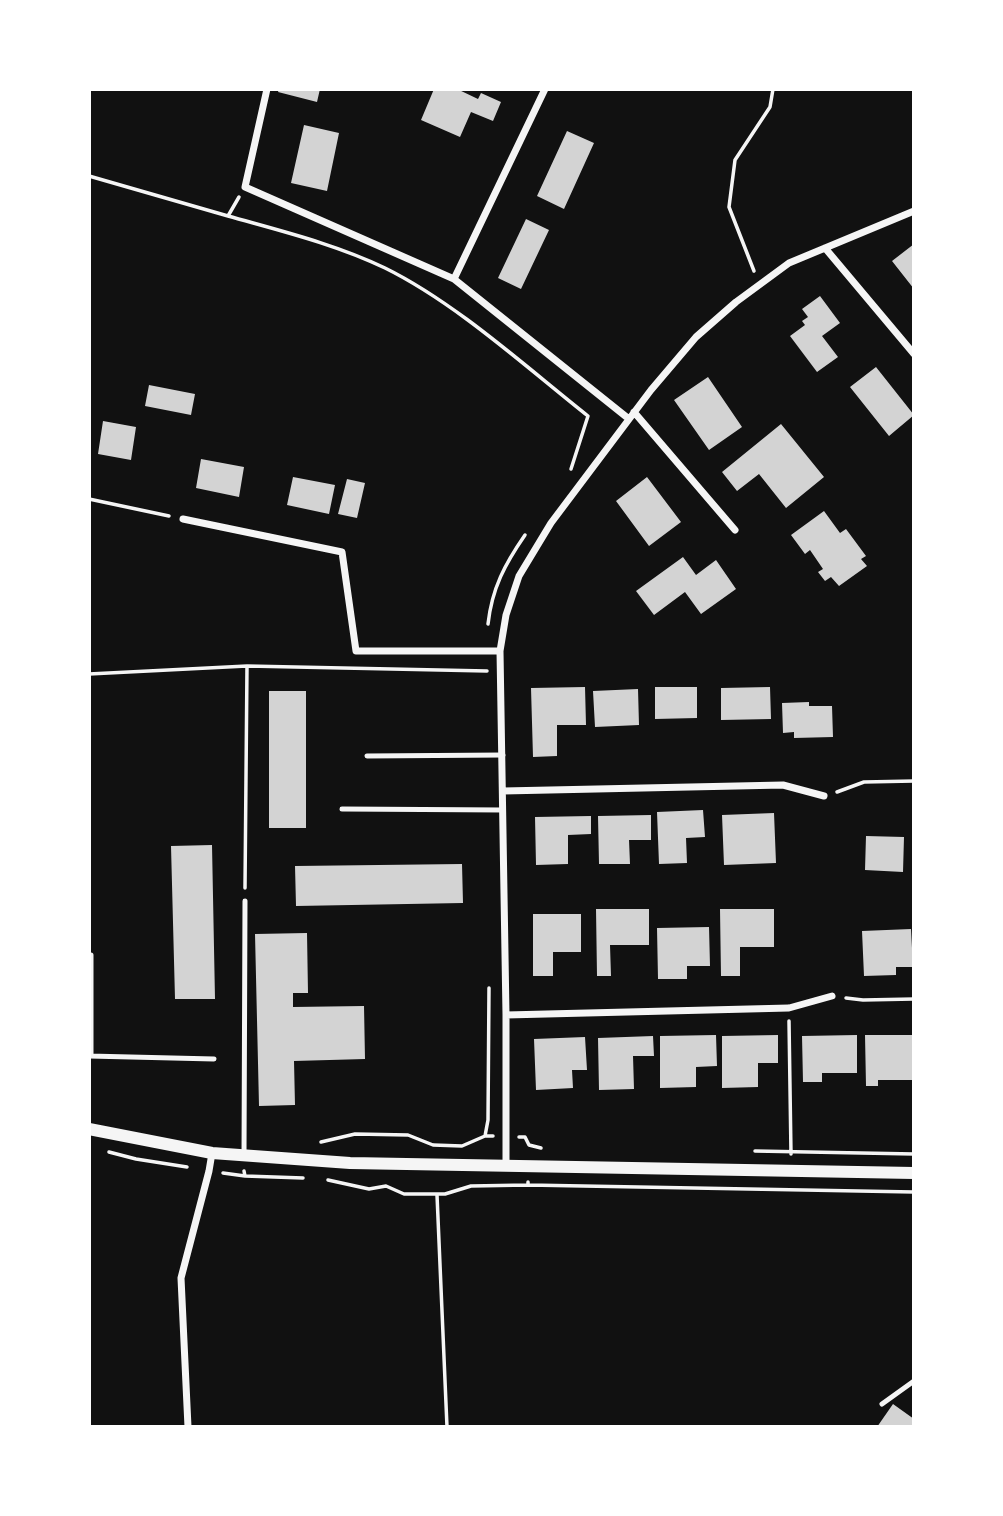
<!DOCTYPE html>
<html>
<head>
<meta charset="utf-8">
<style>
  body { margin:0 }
  #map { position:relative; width:1003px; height:1516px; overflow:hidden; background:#111; font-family:Overpass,sans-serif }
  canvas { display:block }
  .frame { position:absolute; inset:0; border:91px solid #fff; pointer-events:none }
</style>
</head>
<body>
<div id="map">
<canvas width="1003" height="1516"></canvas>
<div class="frame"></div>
</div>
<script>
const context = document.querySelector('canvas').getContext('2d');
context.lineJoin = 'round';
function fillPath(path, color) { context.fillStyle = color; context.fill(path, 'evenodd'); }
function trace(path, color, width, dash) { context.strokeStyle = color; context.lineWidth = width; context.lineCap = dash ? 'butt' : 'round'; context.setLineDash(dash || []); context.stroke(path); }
fillPath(new Path2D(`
  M279 89H320L317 102 278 92Z
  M434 89H457L478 99 481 93 501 102 493 121 471 112 460 137 421 120Z
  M304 125 339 133 327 191 291 183Z
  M567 131 594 143 564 209 537 196Z
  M526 219 549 230 521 289 498 278Z
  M914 244V289L892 261Z
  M820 296 840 323 822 336 838 357 817 372 790 336 805 325 802 321 808 317 802 309Z
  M876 367 914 415 889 436 850 387Z
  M708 377 742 427 709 450 674 400Z
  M149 385 195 394 191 415 145 406Z
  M103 421 136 427 131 460 98 454Z
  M781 424 824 477 786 508 759 474 737 491 722 472Z
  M201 459 244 467 239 497 196 488Z
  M293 477 335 485 329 514 287 505Z
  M647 477 681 522 649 546 616 501Z
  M347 479 365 483 357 518 338 514Z
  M824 511 840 533 846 529 866 556 861 559 867 566 839 586 831 577 825 581 818 572 823 569 810 550 805 554 791 535Z
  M683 557 696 575 716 560 736 589 701 614 685 592 654 615 636 591Z
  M585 687 586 725H557V756L533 757 531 688Z
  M655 687H697V718L655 719Z
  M770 687 771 719 721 720V688Z
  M638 689 639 725 595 727 593 691Z
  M269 691H306V828H269Z
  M809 702V706H832L833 737 794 738V732L783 733 782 703Z
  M703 810 705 837 686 838 687 863 659 864 657 812Z
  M774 813 776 863 724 865 722 815Z
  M651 815V840H629L630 864H599L598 816Z
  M591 816V834L568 835V864L536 865 535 817Z
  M866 836 904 837 903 872 865 870Z
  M212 845 215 999H175L171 846Z
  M462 864 463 903 296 906 295 866Z
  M596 909H649V945H610L611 976H597Z
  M720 909H774V947H740V976H721Z
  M533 914H581V952H553V976H533Z
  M709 927 710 966H687V979H658L657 928Z
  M911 929 913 967H896V975L864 976 862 931Z
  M307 933 308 993H293V1007L364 1006 365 1059 294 1061 295 1105 259 1106 255 934Z
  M716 1035 717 1066 696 1067V1087L660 1088V1036Z
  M778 1035V1063H758V1087L722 1088V1036Z
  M857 1035V1073H822V1082H803L802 1036Z
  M865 1035H914V1080H878V1086H866Z
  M653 1036 654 1056H633L634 1089 599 1090 598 1038Z
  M585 1037 587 1070H572L573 1088 536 1090 534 1039Z
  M893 1404 914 1419V1427H877Z`), '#d3d3d3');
trace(new Path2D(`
  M89 176 228 216 239 197
  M228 216C281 231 335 244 385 268 456 303 526 367 588 416L571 469
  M754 271 729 207 735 160 770 107 773 89
  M89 499 169 516
  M488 624C492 588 505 564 525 535
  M89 674 247 666 487 671
  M837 792 864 782 914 781
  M245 888 247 666
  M846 998 863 1000 914 999
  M789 1021 791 1154
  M485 1136 488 1120 489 988
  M519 1137H525L529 1145 541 1148
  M321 1142 355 1134 408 1135 433 1145 462 1146 485 1136H493
  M755 1151 914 1154
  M109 1152 136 1159 187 1167
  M244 1171 245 1176 303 1178
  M223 1173 245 1176
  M328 1180 369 1189 386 1186 404 1194H445L471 1186 528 1185
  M528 1182V1185L914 1192
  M437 1195 447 1427`), '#f5f5f5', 3.5);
trace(new Path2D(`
  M367 756 503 755
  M342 809 503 810
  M89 1056 214 1059
  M91 1056V955
  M244 1156 245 901
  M882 1404 914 1381`), '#f5f5f5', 5);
trace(new Path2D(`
  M267 89 245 187 454 279 629 419
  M825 248 914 354
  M454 279 545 89
  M634 412 735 530
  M183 519 342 552 356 651H500
  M503 791 783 785 824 796
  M506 1015 789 1008 832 996
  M506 1166V1015L500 651 506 615 519 576 551 523 651 390 696 337 736 302 789 263 914 211
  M188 1427 181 1278 209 1171 212 1153`), '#f5f5f5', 7);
trace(new Path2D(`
  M89 1129 212 1153 350 1163 914 1173`), '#f5f5f5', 12);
</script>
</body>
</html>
